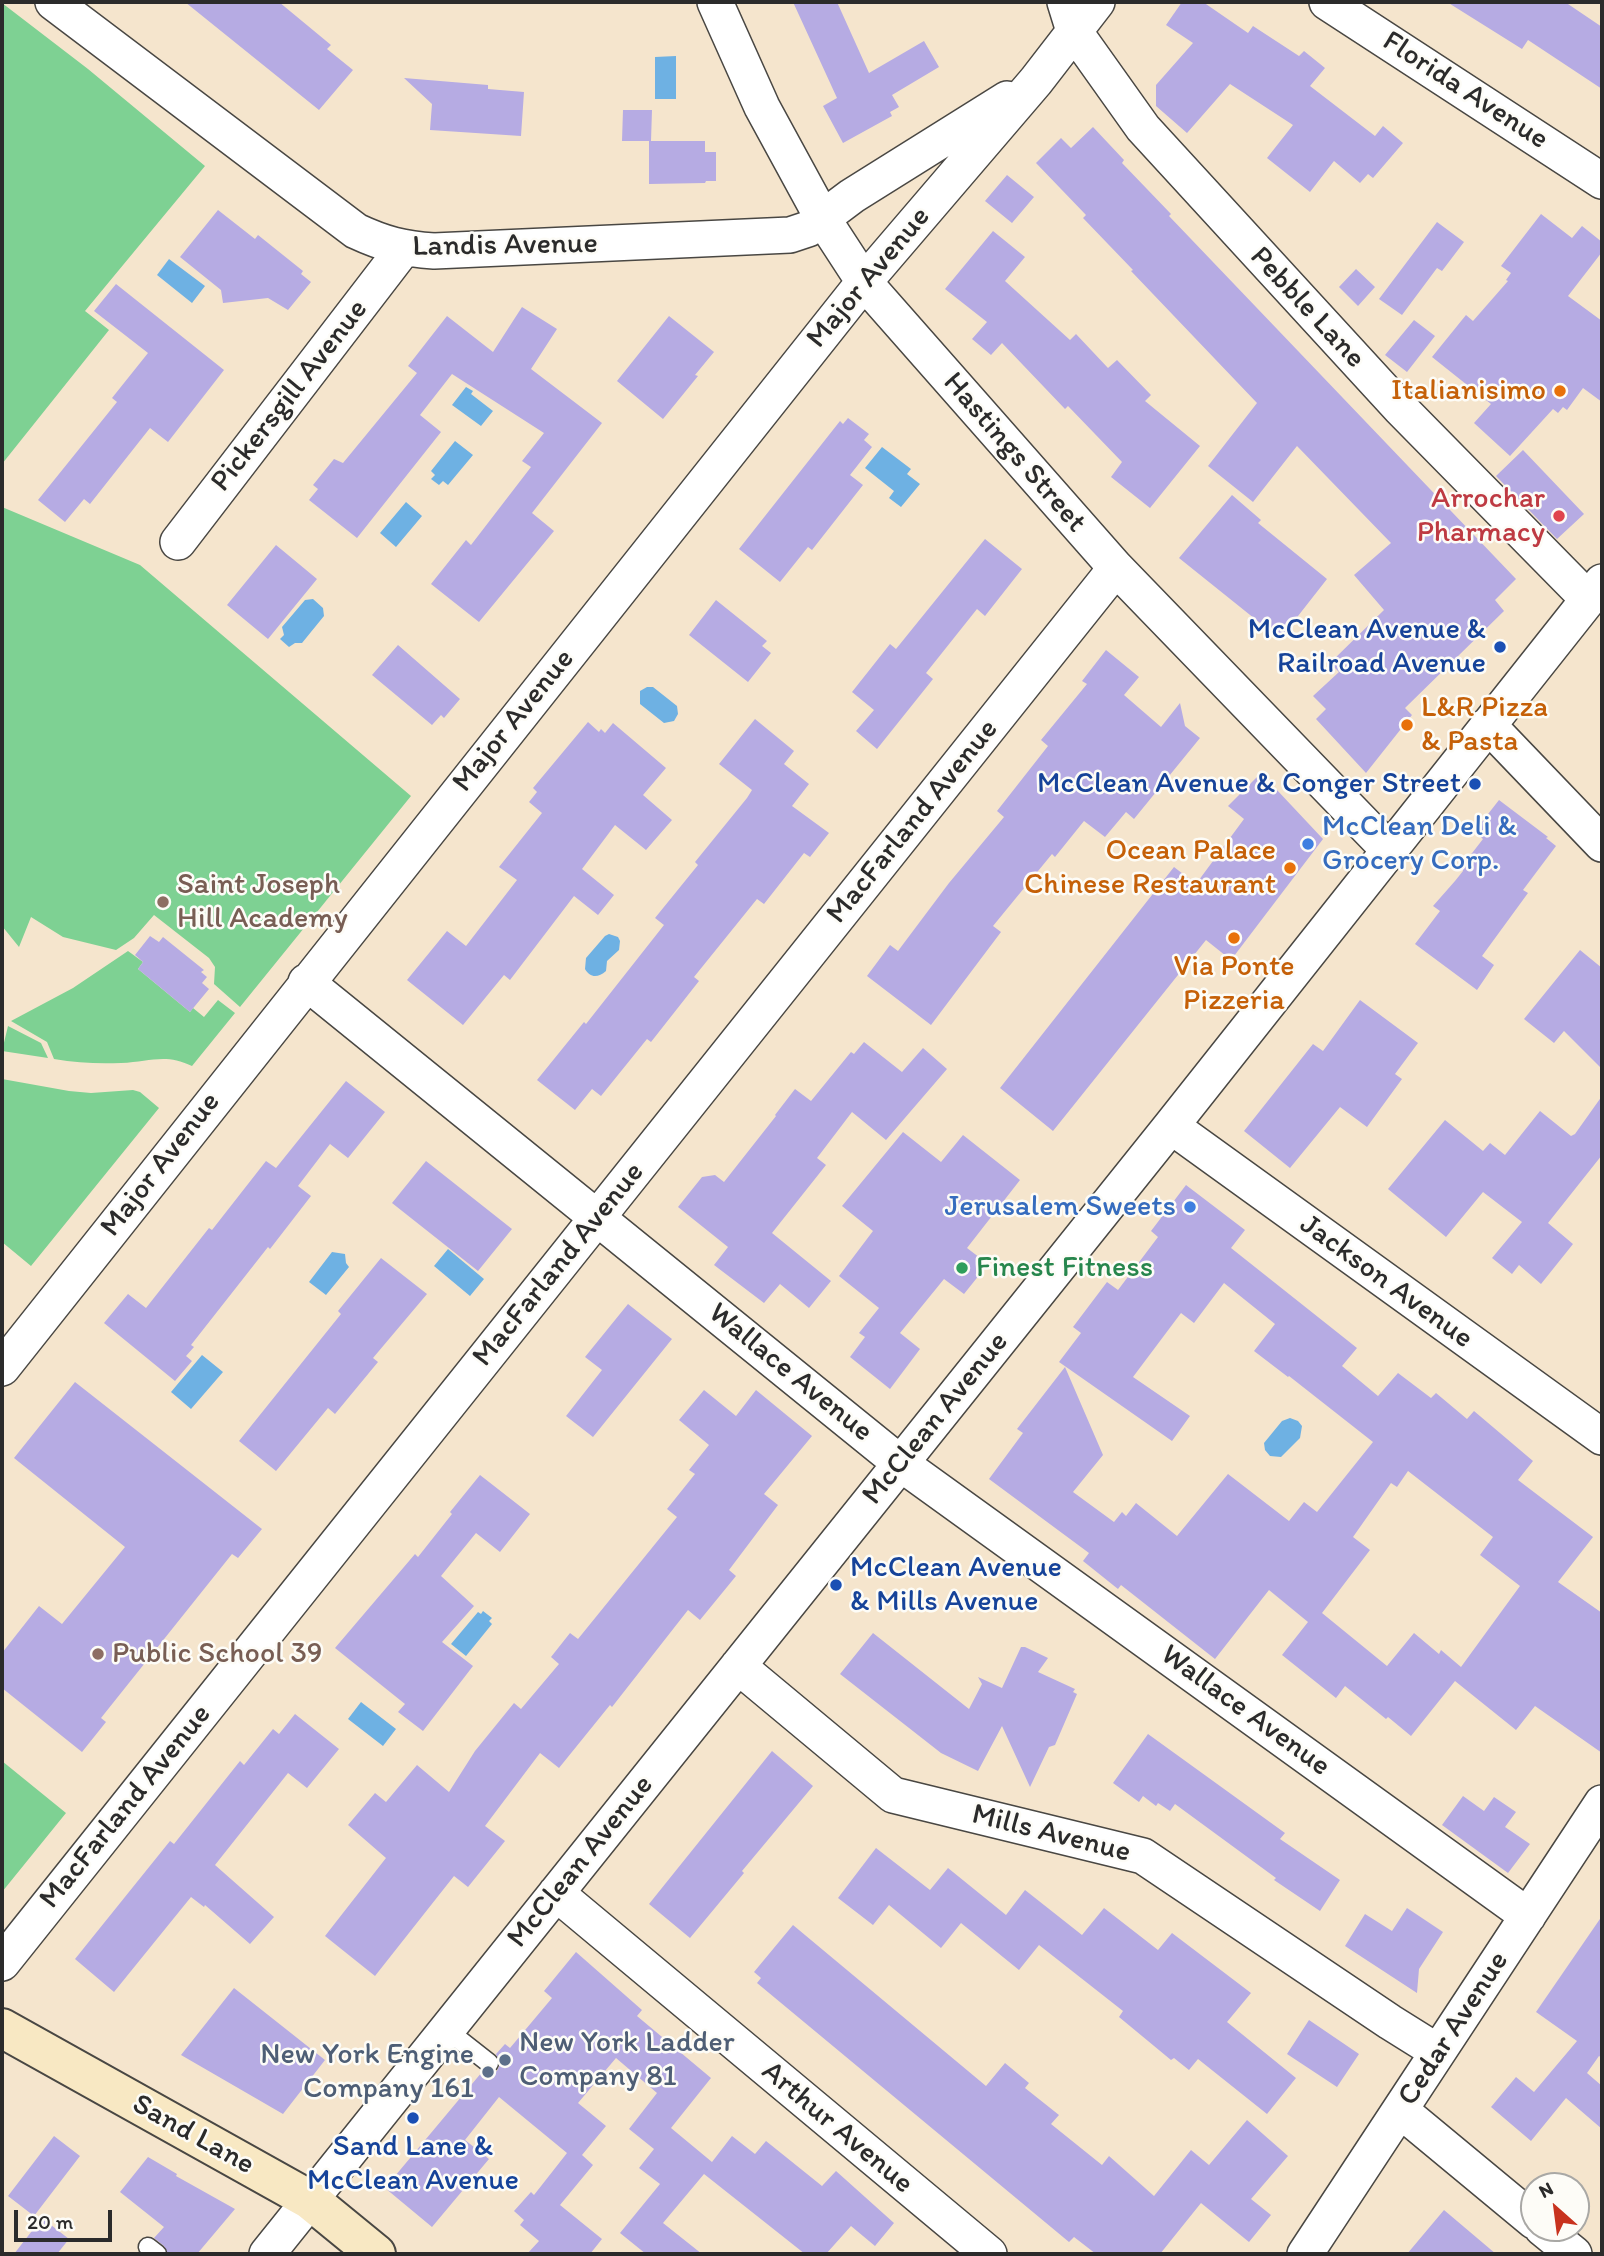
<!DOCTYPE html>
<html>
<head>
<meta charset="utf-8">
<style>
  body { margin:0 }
  #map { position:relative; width:1604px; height:2256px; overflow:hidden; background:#f5e5cd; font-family:Itim,sans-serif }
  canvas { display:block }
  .frame { position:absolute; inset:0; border:4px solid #2b2b2b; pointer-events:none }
  .north { position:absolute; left:1520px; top:2172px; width:70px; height:70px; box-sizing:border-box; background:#fdfcf7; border:2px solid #a9a8a5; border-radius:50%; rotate:332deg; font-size:19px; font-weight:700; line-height:28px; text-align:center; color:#2b2b2b }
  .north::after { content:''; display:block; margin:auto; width:24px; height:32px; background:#c8321e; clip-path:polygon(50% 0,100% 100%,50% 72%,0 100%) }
  .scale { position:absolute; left:14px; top:2210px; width:98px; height:32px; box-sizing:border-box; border:4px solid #2b2b2b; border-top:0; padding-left:9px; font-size:21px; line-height:24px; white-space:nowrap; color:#2b2b2b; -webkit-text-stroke:5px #fdfcf7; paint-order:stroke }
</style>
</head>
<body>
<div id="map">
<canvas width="1604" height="2256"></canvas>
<div class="frame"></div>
<div class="north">N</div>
<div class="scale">20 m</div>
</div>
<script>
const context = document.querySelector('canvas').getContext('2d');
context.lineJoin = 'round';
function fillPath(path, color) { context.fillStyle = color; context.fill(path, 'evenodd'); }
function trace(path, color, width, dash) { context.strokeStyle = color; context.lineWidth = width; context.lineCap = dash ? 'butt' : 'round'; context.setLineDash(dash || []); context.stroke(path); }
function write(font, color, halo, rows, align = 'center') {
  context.font = font + ' Itim,sans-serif'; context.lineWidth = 5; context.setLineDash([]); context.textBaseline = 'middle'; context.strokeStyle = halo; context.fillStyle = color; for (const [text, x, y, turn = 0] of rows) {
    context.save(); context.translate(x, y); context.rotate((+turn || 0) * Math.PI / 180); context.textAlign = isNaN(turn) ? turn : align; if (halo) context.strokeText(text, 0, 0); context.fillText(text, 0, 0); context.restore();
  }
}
fillPath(new Path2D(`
  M2 3 88 69 205 166 85 311 109 330 2 464Z
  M2 507 140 565 411 796 240 1007 214 984 215 967 209 958 154 915 134 938 116 950 63 937 31 917 19 947 2 926Z
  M128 951 143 962 138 969 190 1012 193 1008 204 1017 218 1000 235 1013 192 1066C165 1053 150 1062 121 1063 99 1064 77 1063 54 1059L47 1042 11 1021 73 988Z
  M8 1026 41 1043 48 1058 2 1051Z
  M2 1079 69 1091 91 1093 133 1090 140 1092 159 1108 31 1266 2 1242Z
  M2 1761 66 1813 2 1892Z`), '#7ed193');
fillPath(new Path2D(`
  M676 56V99H655V57Z
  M169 259 205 286 192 303 157 275Z
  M466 387 473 391 471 394 493 411 481 426 452 405Z
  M455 441 473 455 448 485 443 481 439 485 431 479 435 475 431 471Z
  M882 447 911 469 907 474 920 484 901 507 889 498 894 491 865 468Z
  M406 502 422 516 396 547 380 533Z
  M313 599 323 608 324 616 302 643H295L289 647 280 639 284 635 282 627 305 600Z
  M647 687H653L677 706 678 714 674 721 664 723 640 704V691Z
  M609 934 618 937 620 941 619 950 607 961 606 971C598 978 590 978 585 969L586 958 605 936Z
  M448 1249 484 1279 470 1296 434 1266Z
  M332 1252 345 1254 346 1263 349 1267 326 1295 309 1282Z
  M202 1355 223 1372 191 1409 171 1392Z
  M1290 1418 1298 1421 1302 1426 1300 1438 1281 1457 1270 1456 1265 1450 1264 1443 1282 1421Z
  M483 1611 492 1618 489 1621 492 1624 466 1656 451 1644 478 1612 481 1614Z
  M361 1702 396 1729 383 1746 348 1719Z`), '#6eb1e3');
fillPath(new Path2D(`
  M185 2H279L331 45 327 49 353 70 319 110Z
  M793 2H837L869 73 924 41 939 67 892 95 899 107 890 112 892 116 843 143 823 106 837 98Z
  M1182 2H1203L1248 33 1253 26 1299 56 1304 51 1325 68 1310 86 1375 136 1383 126 1403 143 1373 178 1368 174 1360 183 1334 161 1310 192 1267 158 1293 125 1230 84 1187 133 1156 106V85L1193 43 1166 25Z
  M1447 2H1565L1602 27V89L1528 40 1522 49Z
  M404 78 488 85V89L524 92 521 136 430 130 432 104Z
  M623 110H652L651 141H622Z
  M1093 127 1124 160 1122 163 1171 214 1169 216 1516 579 1495 600 1504 611 1405 708 1412 715 1366 773 1316 719 1326 709 1313 696 1339 672 1330 663 1384 610 1354 575 1391 543 1297 446 1253 502 1208 466 1257 403 1131 271 1133 270 1083 218 1086 215 1036 163 1061 138 1071 148Z
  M649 141H705V152H716V181H706L705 183 649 184Z
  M1007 175 1034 197 1012 223 985 201Z
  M218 210 255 239 258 235 303 271 301 274 311 282 288 310 268 298 223 303 221 290 180 257Z
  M1541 214 1572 238 1582 226 1602 242V252L1568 296 1602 321V402L1583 388 1567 410 1563 407 1558 413 1553 409 1510 456 1474 423 1491 404 1432 357 1466 315 1473 321 1508 281 1506 280 1511 273 1501 266Z
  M1437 222 1464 242 1442 271 1437 268 1402 315 1379 299Z
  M993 231 1025 257 1005 281 1070 340 1076 334 1108 368 1117 360 1151 395 1145 401 1200 446 1150 508 1111 477 1122 462 1068 406 1065 409 1002 343 991 355 972 339 987 322 945 289Z
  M1356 269 1375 287 1358 306 1339 287Z
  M116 284 224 370 168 442 150 428 90 504 84 499 65 522 38 500 117 402 112 398 148 353 94 311Z
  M522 307 557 329 531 369 602 423 532 513 554 531 479 622 431 584 466 540 471 545 531 467 522 461 544 433 452 374 420 415 441 432 357 538 309 500 318 489 313 485 334 459 343 463 417 373 408 366 447 316 493 352Z
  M669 316 714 352 695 375 698 376 663 419 617 381Z
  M1414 320 1435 336 1407 372 1385 355Z
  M848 418 869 434 864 440 872 447 850 475 863 485 812 550 808 547 780 582 739 549 840 421 843 424Z
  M1523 450 1584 514 1557 539 1496 476Z
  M1232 495 1261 520 1258 523 1327 579 1280 639 1179 558Z
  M985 539 1022 569 985 616 977 609 926 673 933 679 877 749 856 731 874 710 852 692 890 644 896 649Z
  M276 545 317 579 268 639 227 605Z
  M716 600 767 641 762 646 771 653 748 682 689 635Z
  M398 645 460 699 444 718 441 715 432 725 372 675Z
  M1106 650 1139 677 1124 695 1161 727 1180 703 1185 726 1200 738 1134 819 1126 812 1105 837 1084 821 1055 857 1052 854 993 926 1001 932 931 1025 867 976 890 945 898 951 949 883 1004 817 997 811 1048 746 1041 740 1087 684 1082 681Z
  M755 719 794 751 784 764 809 784 792 806 829 833 810 857 804 853 764 904 757 899 694 977 699 981 651 1042 647 1039 601 1096 592 1089 575 1110 537 1080 584 1022 586 1024 664 925 655 918 698 865 695 862 747 798 752 790 719 764Z
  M588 722 599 732 601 729 605 733 613 723 666 768 643 795 672 820 646 850 615 825 582 869 614 895 598 915 574 896 510 980 504 975 463 1025 407 980 447 931 466 946 517 880 499 867 542 813 529 802 537 792 533 788Z
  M1261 773 1323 839 1231 960 1206 940 1053 1131 1000 1088 1174 867 1196 884 1244 819 1228 806Z
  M1499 800 1548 837 1546 838 1556 846 1523 890 1528 893 1482 956 1494 965 1477 990 1415 944 1440 911 1433 906 1455 881 1463 871 1462 866 1483 839 1474 832Z
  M150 936 159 942 163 937 204 970 201 972 207 977 202 983 209 989 190 1012 138 969 143 962 135 955Z
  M1580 950 1602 968V1069L1564 1031 1554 1043 1524 1019Z
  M1360 1000 1418 1043 1395 1074 1402 1079 1367 1127 1340 1107 1290 1168 1244 1131 1313 1044 1323 1051Z
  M864 1042 902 1072 923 1048 947 1069 886 1140 852 1112 817 1158 826 1165 772 1233 831 1281 809 1308 780 1284 764 1303 714 1265 728 1247 678 1207 702 1177 715 1175 724 1182 776 1116 775 1115 795 1089 811 1101 851 1052 854 1054Z
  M346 1081 385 1112 348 1158 330 1144 298 1186 311 1196 270 1249 268 1247 191 1345 194 1347 186 1356 192 1361 175 1381 104 1323 128 1294 146 1308 209 1228 212 1230 266 1161 276 1168Z
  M1602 1096V1155L1548 1223 1573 1244 1541 1284 1519 1265 1512 1274 1492 1258 1522 1222 1483 1192 1446 1237 1388 1189 1445 1120 1483 1151 1490 1143 1505 1155 1540 1111 1571 1136 1575 1134Z
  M903 1132 941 1162 963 1135 1020 1180 967 1248 988 1264 964 1294 944 1279 900 1333 920 1349 890 1389 850 1357 865 1337 859 1333 879 1308 839 1276 873 1231 842 1206Z
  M426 1161 512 1229 478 1271 392 1203Z
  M1186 1185 1245 1230 1231 1248 1357 1348 1342 1366 1378 1396 1398 1373 1431 1398 1436 1393 1467 1419 1474 1411 1533 1461 1518 1480 1593 1537 1558 1582 1602 1613V1753L1535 1706 1516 1730 1455 1681 1411 1736 1388 1717 1386 1719 1345 1686 1336 1698 1282 1655 1308 1622 1269 1590 1215 1659 1121 1585 1118 1589 1083 1561 1089 1553 989 1479 1023 1433 1017 1429 1065 1367 1103 1455 1073 1492 1114 1522 1122 1512 1126 1516 1136 1503 1177 1536 1228 1474 1289 1521 1304 1502 1317 1512 1373 1442 1289 1376 1288 1377 1254 1351 1275 1324 1224 1283 1194 1323 1181 1313 1133 1377 1190 1416 1172 1441 1059 1362 1081 1333 1073 1327 1107 1282 1118 1290 1158 1237 1151 1231ZM1408 1471 1493 1537 1480 1555 1520 1586 1461 1667 1441 1650 1439 1654 1414 1633 1387 1666 1322 1613 1370 1550 1353 1537 1391 1483 1397 1487Z
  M381 1258 427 1294 373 1358 378 1362 335 1414 328 1408 276 1471 239 1441 341 1314 338 1311Z
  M628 1304 672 1339 593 1437 566 1416 602 1370 585 1357Z
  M75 1382 262 1529 238 1558 232 1554 101 1718 106 1722 82 1752 2 1688V1653L39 1606 62 1624 125 1547 14 1458Z
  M704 1390 736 1416 756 1390 812 1436 764 1494 778 1505 729 1570 736 1576 700 1620 688 1610 612 1707 610 1705 559 1768 540 1753 485 1826 505 1841 468 1887 454 1876 375 1976 325 1936 386 1858 348 1825 375 1793 386 1802 417 1765 449 1792 475 1751 514 1703 521 1709 559 1664 551 1657 570 1633 578 1639 677 1517 667 1509 695 1474 689 1470 709 1445 679 1420Z
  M480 1475 530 1514 500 1552 476 1533 441 1576 474 1606 442 1642 473 1666 423 1731 398 1712 405 1704 335 1648 415 1554 418 1557 452 1514 450 1512Z
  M873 1633 969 1709 982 1684 978 1677 1002 1688 1021 1647H1025L1048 1658 1038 1672 1075 1689 1073 1692 1077 1694 1055 1745 1049 1747 1030 1787 1002 1726 978 1771 941 1753 840 1674Z
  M295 1714 339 1749 307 1788 288 1773 215 1865 274 1917 250 1944 205 1905 204 1907 191 1897 114 1992 75 1959 170 1841 174 1844 240 1761 244 1765 273 1729 279 1734Z
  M1148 1734 1285 1833 1280 1839 1340 1880 1320 1911 1274 1880 1276 1878 1175 1804 1170 1811 1158 1803 1156 1806 1143 1796 1139 1802 1113 1783Z
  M772 1751 813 1786 742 1871 744 1873 690 1938 649 1904Z
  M1463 1796 1484 1811 1494 1797 1516 1812 1505 1827 1530 1844 1508 1873 1442 1825Z
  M876 1848 930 1890 948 1868 1006 1915 1025 1890 1082 1935 1104 1908 1158 1950 1172 1933 1251 1993 1227 2022 1296 2078 1267 2114 1198 2059 1189 2070 1174 2058 1171 2060 1119 2017 1123 2011 1039 1945 1019 1970 961 1923 941 1948 889 1905 873 1925 838 1898Z
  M1407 1908 1443 1932 1419 1969 1417 1993 1345 1946 1365 1914 1392 1931Z
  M1602 1916V2058L1599 2056 1587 2073 1602 2086V2129L1566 2098 1531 2141 1491 2107 1516 2077 1534 2092 1577 2041 1536 2012Z
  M793 1925 986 2086 1005 2063 1029 2083 1025 2088 1059 2115 1051 2124 1102 2165 1109 2156 1154 2196 1191 2150 1209 2165 1247 2120 1288 2156 1251 2199 1271 2215 1249 2242 1201 2203 1160 2254H1096L1074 2237 1069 2242 757 1983 761 1978 754 1972Z
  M576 1952 642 2010 637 2016 711 2078 671 2128 712 2162 732 2136 755 2154 766 2141 822 2186 836 2171 894 2223 875 2246 851 2226 826 2254H805L704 2174 663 2223 702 2254H646L620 2233 660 2184 639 2168 654 2149 629 2129 657 2093 616 2058 578 2103 606 2126 582 2155 593 2165 560 2205 602 2239 590 2254H527L539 2241 520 2225 524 2220 514 2211 531 2192 534 2195 567 2153 499 2097 465 2140 489 2159 432 2227 385 2188 482 2072 488 2074 497 2071 500 2064 496 2054 505 2044 510 2048 552 1998 544 1991Z
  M234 1988 325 2060 283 2114 181 2055Z
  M1309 2020 1359 2054 1337 2087 1287 2054Z
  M54 2136 80 2156 34 2216 8 2196Z
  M148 2157 177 2174 176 2176 235 2209 197 2254H168L164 2246 154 2238 164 2227 120 2192Z
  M1444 2210 1496 2254H1407Z
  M42 2218 69 2239 57 2254H14Z`), '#b6abe3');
const lane = new Path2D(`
  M447 2030 489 2063
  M148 2247 157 2254`);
const street = new Path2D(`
  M53 2 356 231C384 244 403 249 434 251L790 235 808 229 852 196 1007 99
  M715 2 762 107 823 219 864 282 1116 568 1388 849
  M1065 2 1074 31 1143 128 1400 408 1588 599
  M1327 2 1602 181
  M178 542 403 249
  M1488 725 1602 844
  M306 982 900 1463 1528 1916
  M1171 1126 1602 1437
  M2 1368 864 282 1036 81 1097 2
  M738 1666 893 1795 1143 1856 1390 2022 1438 2052
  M556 1893 989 2254
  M2 1963 1116 568
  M1400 2110 1534 2221
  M1542 2228 1574 2254
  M267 2254 1171 1126 1602 582
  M1305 2254 1602 1803`);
const secondary = new Path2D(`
  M2 2028 310 2200 376 2254`);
trace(lane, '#494743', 21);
trace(street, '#494743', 38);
trace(secondary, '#494743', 42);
trace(lane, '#fff', 18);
trace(street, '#fff', 35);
trace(secondary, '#f8e8c3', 38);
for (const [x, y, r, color] of [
  [1560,391,7,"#e8710a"],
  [1559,516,7,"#e0444e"],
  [1500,647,7,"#1a4fb4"],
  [1407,725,7,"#e8710a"],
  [1475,784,7,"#1a4fb4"],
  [1308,844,7,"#3f7fe0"],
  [1290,868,7,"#e8710a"],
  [163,902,7,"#8d6e63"],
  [1234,938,7,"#e8710a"],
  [1190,1207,7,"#3f7fe0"],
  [962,1268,7,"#2e9e5b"],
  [836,1585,7,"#1a4fb4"],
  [98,1654,7,"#8d6e63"],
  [505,2060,7,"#5c6f8a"],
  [488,2072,7,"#5c6f8a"],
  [413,2118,7,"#1a4fb4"]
]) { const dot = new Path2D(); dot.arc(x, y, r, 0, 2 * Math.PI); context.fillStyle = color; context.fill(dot); trace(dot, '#fdfcf7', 2.5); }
write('30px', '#2b2b2b', '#fdfcf7', [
  ["Florida Avenue",1465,91,33],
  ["Landis Avenue",505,246,-1],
  ["Major Avenue",869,278,-50],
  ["Pebble Lane",1307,308,47],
  ["Pickersgill Avenue",290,396,-52],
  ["Hastings Street",1014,453,49],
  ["Major Avenue",514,721,-51],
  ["MacFarland Avenue",913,822,-51],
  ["Major Avenue",161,1165,-52],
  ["MacFarland Avenue",559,1265,-51],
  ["Jackson Avenue",1386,1282,36],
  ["Wallace Avenue",790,1373,39],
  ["McClean Avenue",936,1419,-51],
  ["Wallace Avenue",1245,1711,36],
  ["MacFarland Avenue",126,1807,-51],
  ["Mills Avenue",1051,1834,14],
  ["McClean Avenue",581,1862,-51],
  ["Cedar Avenue",1454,2029,-57],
  ["Arthur Avenue",837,2128,40],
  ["Sand Lane",193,2135,29]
]);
write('30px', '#c56008', '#fdfcf7', [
  ["Italianisimo",1546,391],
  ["L&R Pizza",1421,708,"left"],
  ["& Pasta",1421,742,"left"],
  ["Ocean Palace",1276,851],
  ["Chinese Restaurant",1276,885],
  ["Via Ponte",1234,967,"center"],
  ["Pizzeria",1234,1001,"center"]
], 'right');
write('30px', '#be3a42', '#fdfcf7', [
  ["Arrochar",1545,499],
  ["Pharmacy",1545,533]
], 'right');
write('30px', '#164399', '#fdfcf7', [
  ["McClean Avenue &",1486,630],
  ["Railroad Avenue",1486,664],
  ["McClean Avenue & Conger Street",1461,784],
  ["McClean Avenue",850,1568,"left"],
  ["& Mills Avenue",850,1602,"left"],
  ["Sand Lane &",413,2147,"center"],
  ["McClean Avenue",413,2181,"center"]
], 'right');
write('30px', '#366cbe', '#fdfcf7', [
  ["McClean Deli &",1322,827],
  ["Grocery Corp.",1322,861],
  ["Jerusalem Sweets",1176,1207,"right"]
], 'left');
write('30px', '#785e54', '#fdfcf7', [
  ["Saint Joseph",177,885],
  ["Hill Academy",177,919],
  ["Public School 39",112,1654]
], 'left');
write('30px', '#27864d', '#fdfcf7', [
  ["Finest Fitness",976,1268]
], 'left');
write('30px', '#4e5e75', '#fdfcf7', [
  ["New York Ladder",519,2043],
  ["Company 81",519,2077],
  ["New York Engine",474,2055,"right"],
  ["Company 161",474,2089,"right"]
], 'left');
</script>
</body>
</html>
